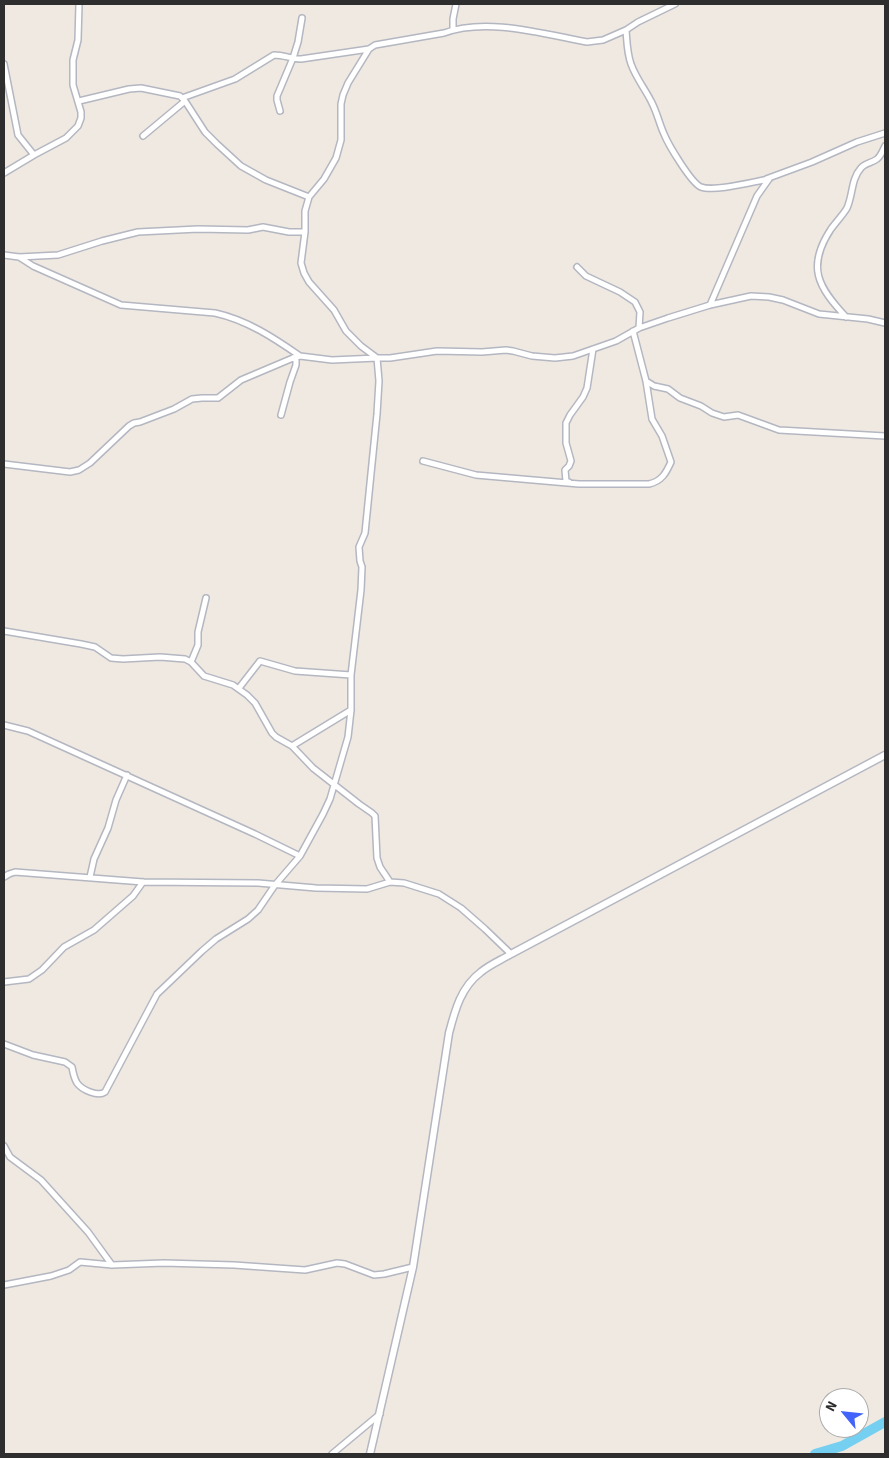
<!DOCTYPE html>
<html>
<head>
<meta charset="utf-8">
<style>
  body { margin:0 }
  #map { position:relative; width:889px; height:1458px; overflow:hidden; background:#efe9e1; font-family:"Source Sans 3",sans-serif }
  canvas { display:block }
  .frame { position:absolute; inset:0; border:5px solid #2e2e2e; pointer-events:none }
  .north { position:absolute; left:819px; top:1388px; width:50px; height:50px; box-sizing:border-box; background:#fff; border:1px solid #ababab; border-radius:50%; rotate:298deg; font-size:14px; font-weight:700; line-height:20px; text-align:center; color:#2e2e2e }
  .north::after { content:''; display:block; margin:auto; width:18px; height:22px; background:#4264fb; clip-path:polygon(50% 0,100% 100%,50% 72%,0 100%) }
</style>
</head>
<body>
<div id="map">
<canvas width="889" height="1458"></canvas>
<div class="frame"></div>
<div class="north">N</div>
</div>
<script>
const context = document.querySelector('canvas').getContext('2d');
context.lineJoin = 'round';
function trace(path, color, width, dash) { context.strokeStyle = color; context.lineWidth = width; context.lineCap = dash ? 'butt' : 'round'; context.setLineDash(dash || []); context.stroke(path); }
trace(new Path2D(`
  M815 1454 842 1446 885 1422`), '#75cff0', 10);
const minor = new Path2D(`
  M453 29V19L456 4
  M626 30C627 42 627 53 631 64 636 78 645 89 651 101 657 112 659 123 664 134 668 144 691 183 701 187 714 192 752 182 769 179
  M369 49 348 83 343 95 341 104V140L336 158 324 179 309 197 305 211V232L301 263 304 273 309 282 334 310 346 331 361 346 377 358H390L437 351 482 352 506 350 513 351 532 356 555 358 573 356 616 341 639 328 668 318 710 305 751 296 769 297 783 300 819 314 868 319 885 323
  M4 64 18 135 34 155
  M182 98 235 79 274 55C284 55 292 59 301 59L369 49 375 45 444 33C486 17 544 34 587 42L603 40 626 30 638 22 675 4
  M79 101 129 89 141 88 180 96 185 101 205 132 217 144 241 166 266 180 309 197
  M280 111 277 100V96L293 58 298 42 302 18
  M143 136 185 101
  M4 173 34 155 66 138 78 126 81 118V112L73 85V60L78 40 79 4
  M4 255 19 257 58 255 102 241 138 232 198 229 248 230 263 227 289 232H305
  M19 257 33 266 121 305 215 313C247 320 274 338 300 356
  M577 267 586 276 620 292 635 302 640 312 639 328
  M710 305 757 196 769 179H766L812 162 857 142 885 133
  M846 317C818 287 806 267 831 229 836 222 843 215 847 208 853 195 851 179 861 168 865 163 872 163 877 159 881 156 883 150 885 146
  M646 381 654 386 668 389 680 398 701 406 712 413 724 417 738 415 779 430 885 436
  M281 415 290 382 296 365V360L293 358
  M423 461 476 475 579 484H649C662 481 666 473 671 462L662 436 652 419 646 381 633 331
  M4 464 70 472 79 470 90 463 129 426 134 423 140 422 174 409 192 399 202 398H218L241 380 293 358 300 356 332 360 377 358 379 381 377 414 365 533 359 547 360 561 362 567 361 590 351 675V710L348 737 330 799 323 814 300 856 275 885 258 910 248 919 216 939 202 951 157 994 105 1092C98 1097 82 1090 77 1083 74 1078 73 1073 72 1067L65 1062 33 1055 4 1044
  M569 482 566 481 565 470 569 466 571 461 566 443V423L570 415 583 397 587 388 593 349
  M4 631 81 644 95 647 111 658 123 659 160 657 185 659 191 662 204 676 233 685 247 695 255 703 272 733 276 737 292 746 313 768 359 804 372 813 375 816 377 858 380 867 390 882
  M191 662 198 645V632L206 598
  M239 688 260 661 295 671 351 675
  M4 725 28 731 255 834 300 856
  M292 746 351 710
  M4 877 9 874 15 872 143 882 258 883 316 888 367 889 390 882 404 883 439 894 461 908 485 929 511 954
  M90 877 94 859 108 828 116 800 127 775
  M4 982 29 979 42 970 64 947 94 930 133 896 143 882
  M4 1146 10 1157 41 1180 88 1232 112 1265
  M4 1285 51 1276 69 1270 80 1262 112 1265 164 1263 234 1265 305 1270 337 1263 345 1264 374 1275 384 1274 413 1267
  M332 1454 380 1414`);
const tertiary = new Path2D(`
  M370 1454 413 1267 449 1033C455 1010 461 987 481 972 489 965 501 960 511 954L885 755`);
trace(minor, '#b4b7c1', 8);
trace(tertiary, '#b4b7c1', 9);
trace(minor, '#fff', 5);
trace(tertiary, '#fff', 6);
</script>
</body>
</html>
